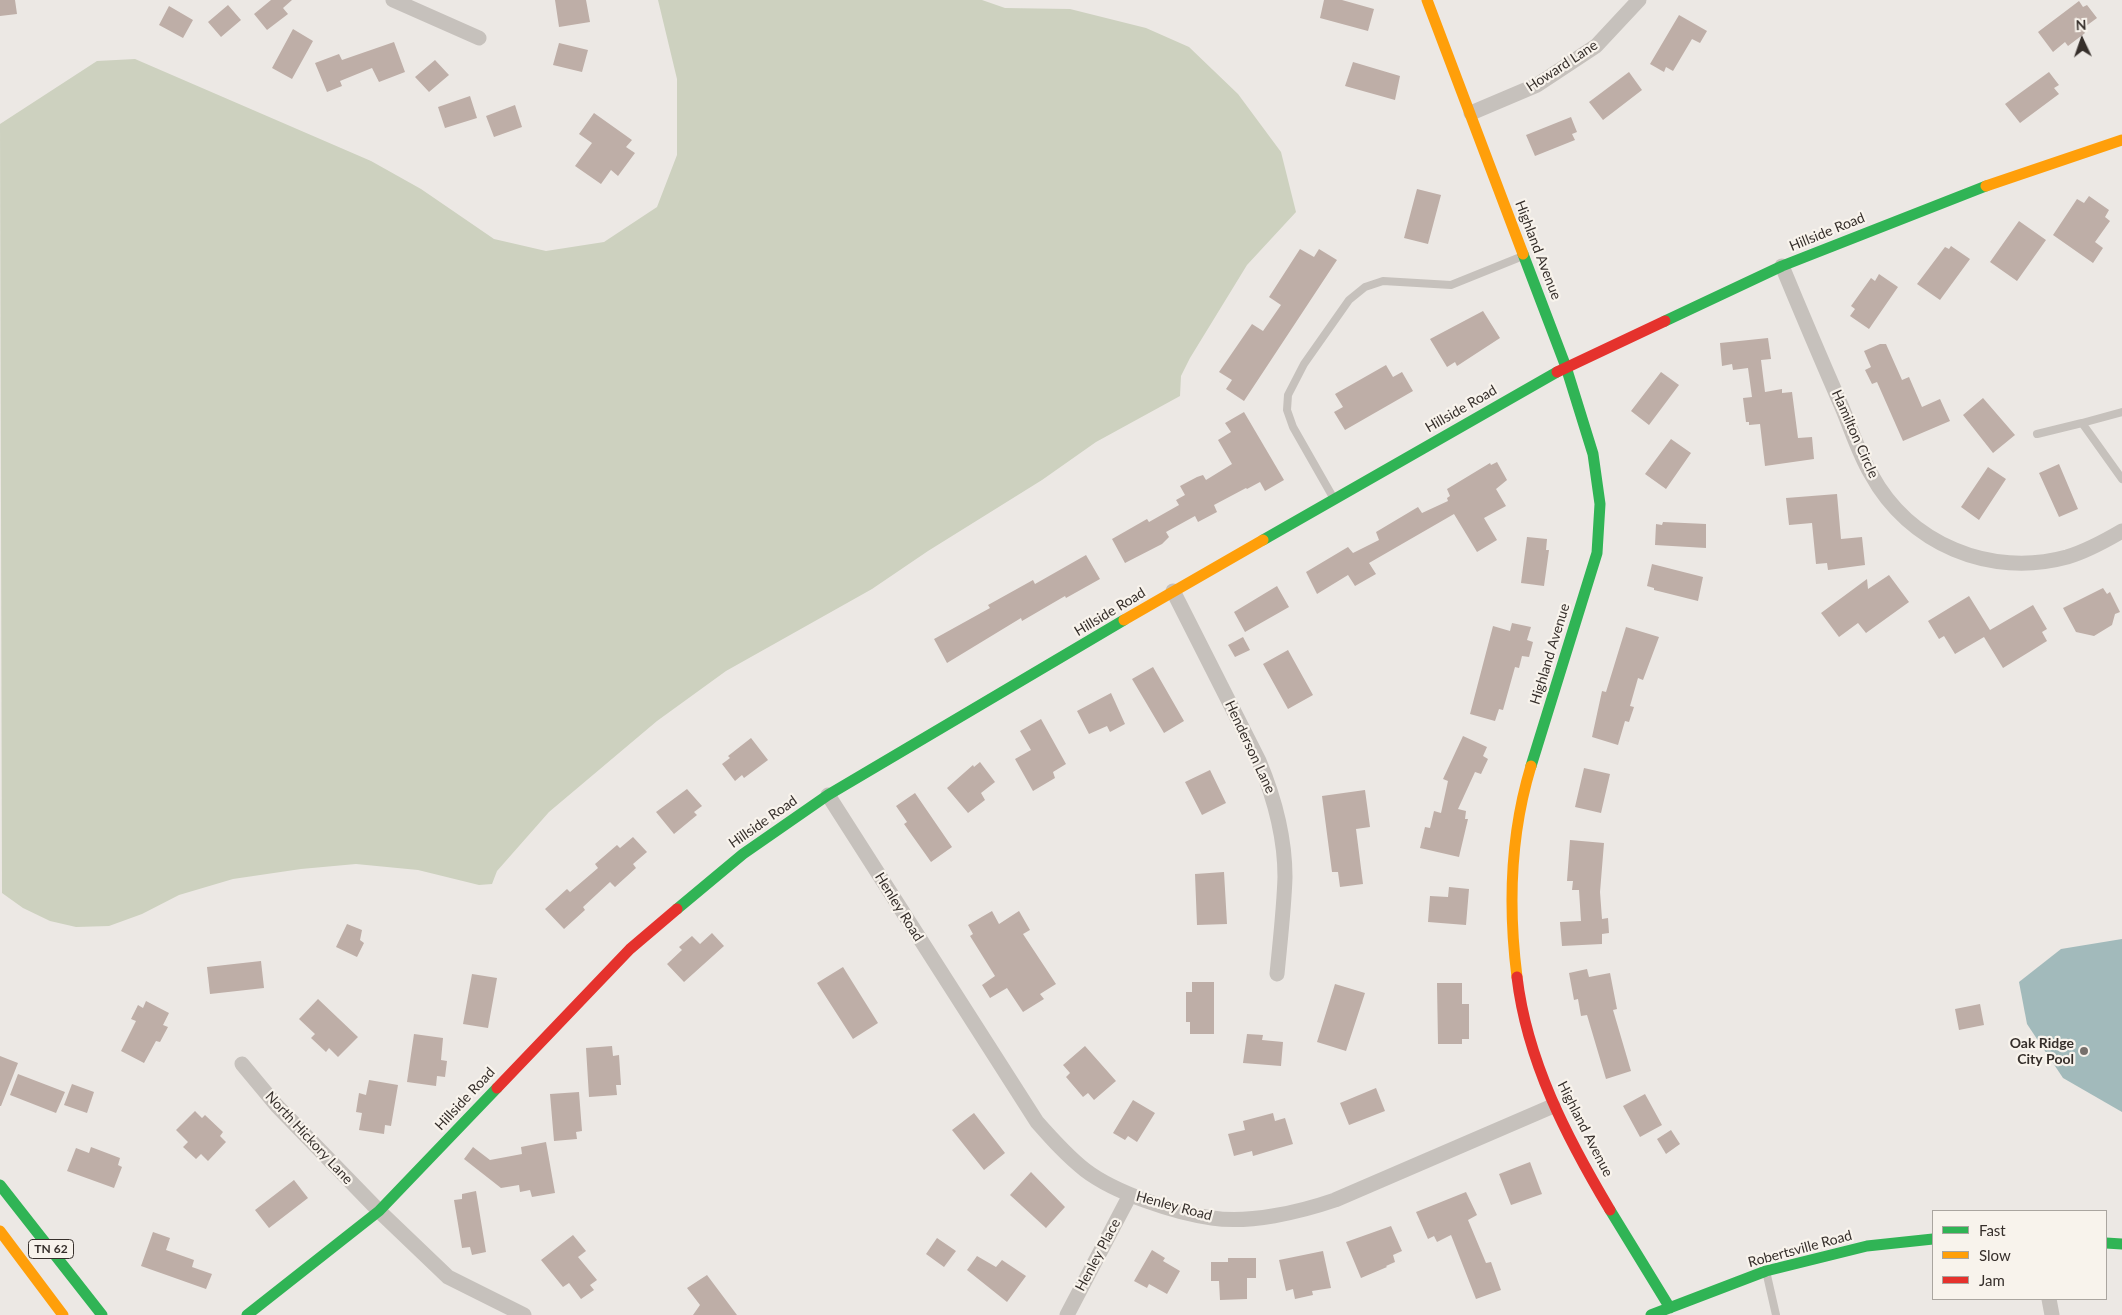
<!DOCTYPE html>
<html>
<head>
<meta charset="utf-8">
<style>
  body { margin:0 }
  #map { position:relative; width:2122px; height:1315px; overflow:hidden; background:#ece8e4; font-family:Lato,sans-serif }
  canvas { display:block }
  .legend { position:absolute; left:1932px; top:1210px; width:175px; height:90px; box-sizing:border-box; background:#f8f3ec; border:1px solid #aaa59f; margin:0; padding:6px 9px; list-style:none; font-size:15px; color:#362f2b }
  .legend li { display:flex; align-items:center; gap:10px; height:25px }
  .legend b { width:25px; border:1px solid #aaa59f }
  .north { position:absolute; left:2057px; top:15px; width:50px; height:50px; -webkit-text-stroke:4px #f8f3ec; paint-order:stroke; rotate:357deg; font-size:14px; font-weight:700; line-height:20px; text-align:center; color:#362f2b }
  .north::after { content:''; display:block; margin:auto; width:18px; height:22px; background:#362f2b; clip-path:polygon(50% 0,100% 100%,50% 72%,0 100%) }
</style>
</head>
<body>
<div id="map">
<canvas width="2122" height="1315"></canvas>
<ul class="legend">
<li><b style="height:6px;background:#30b455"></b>Fast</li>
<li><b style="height:6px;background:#ff9f0a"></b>Slow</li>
<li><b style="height:6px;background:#e5322d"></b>Jam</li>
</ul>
<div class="north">N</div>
</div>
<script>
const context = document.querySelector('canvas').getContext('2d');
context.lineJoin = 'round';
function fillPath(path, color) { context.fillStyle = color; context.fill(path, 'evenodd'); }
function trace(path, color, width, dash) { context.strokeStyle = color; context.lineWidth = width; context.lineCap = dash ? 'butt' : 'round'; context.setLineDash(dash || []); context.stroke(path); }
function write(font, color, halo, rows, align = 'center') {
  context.font = font + ' Lato,sans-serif'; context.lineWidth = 4.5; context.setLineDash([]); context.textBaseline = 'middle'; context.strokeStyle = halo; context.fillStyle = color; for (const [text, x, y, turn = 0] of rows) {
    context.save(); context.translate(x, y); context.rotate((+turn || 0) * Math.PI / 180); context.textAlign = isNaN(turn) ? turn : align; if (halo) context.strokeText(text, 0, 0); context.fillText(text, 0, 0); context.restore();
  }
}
fillPath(new Path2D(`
  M658 0H982L1005 8 1070 9 1146 28 1189 47 1238 94 1281 152 1296 212 1247 265 1190 358 1181 376 1180 396 1096 442 1042 480 928 551 872 589 726 671 657 721 549 812 497 871 492 884 479 885 418 870 356 864 301 869 233 879 179 895 142 914 109 926 76 927 50 921 23 908 2 893 0 124 97 61 135 59 371 161 421 189 494 239 546 251 604 242 657 207 677 155V79Z`), '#cdd1bf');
fillPath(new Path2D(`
  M2122 939V1112L2063 1078 2027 1024 2019 982 2061 949Z`), '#a2babb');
fillPath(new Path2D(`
  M0 0H15L17 14 0 16Z
  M271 0H292L283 8 288 14 267 30 254 14Z
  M555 0H586L590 22 559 27Z
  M1324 0H1342L1374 9 1368 31 1320 18Z
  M2079 1 2083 7 2087 5 2097 18 2082 29 2085 33 2068 46 2065 42 2053 52 2038 32Z
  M228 5 241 20 221 37 208 22Z
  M169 6 193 20 183 38 159 25Z
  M1679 15 1707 31 1700 43 1692 39 1673 71 1666 67 1664 72 1650 64Z
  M293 29 313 41 292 79 272 68Z
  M394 42 405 72 379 82 372 68 340 81 342 86 327 92 315 63 339 54 342 60Z
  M559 43 588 50 582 72 553 65Z
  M435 60 449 75 429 92 415 77Z
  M1353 62 1400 76 1395 100 1345 86Z
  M1629 72 1642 90 1603 120 1589 102Z
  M2049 72 2059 85 2054 88 2059 94 2020 123 2005 104Z
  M470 96 477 118 445 128 438 107Z
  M515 105 522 127 494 137 486 116Z
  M594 113 632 140 626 147 635 153 618 176 611 170 601 184 575 166 592 143 579 134Z
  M1571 117 1577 132 1572 134 1575 140 1535 156 1526 135Z
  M1417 189 1441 195 1428 244 1404 238Z
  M2089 196 2109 210 2105 217 2110 221 2095 242 2103 248 2093 263 2053 235 2077 199 2084 203Z
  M2019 221 2046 240 2017 281 1990 262Z
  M1951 246 1970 259 1940 300 1917 284 1945 247 1949 249Z
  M1300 249 1314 257 1319 249 1337 260 1244 401 1226 389 1232 380 1219 372 1252 324 1263 331 1281 305 1269 297Z
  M1879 274 1898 287 1869 329 1850 316 1855 309 1851 306 1871 278 1875 281Z
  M1483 311 1500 338 1457 366 1455 362 1447 367 1430 339Z
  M1768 338 1771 359 1761 360 1765 392 1782 389V393L1792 392 1798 438 1812 437 1814 459 1765 466 1760 424 1749 425V422H1746L1743 398 1752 397 1748 368 1733 370 1732 364 1722 366 1720 343Z
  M1880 344H1886L1902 380 1909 377 1922 407 1940 399 1950 421 1903 441 1877 382 1872 384 1865 370 1871 367 1864 351Z
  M1386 365 1393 377 1402 372 1413 391 1345 430 1334 412 1343 407 1335 394Z
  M1661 372 1679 385 1649 425 1631 411Z
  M1983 398 2015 435 1993 453 1963 415Z
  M1244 412 1284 480 1265 491 1260 482 1247 489 1246 488 1214 505 1217 512 1198 522 1195 516 1166 532 1169 537 1162 544 1125 563 1112 539 1147 519 1149 522 1179 505 1176 500 1185 495 1180 486 1197 477 1203 475 1206 480 1232 464 1218 440 1231 432 1225 423Z
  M1671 439 1691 453 1666 489 1645 474Z
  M1497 462 1507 480 1496 489 1506 506 1484 518 1497 540 1477 552 1454 514 1369 563 1376 574 1355 586 1348 575 1317 594 1306 572 1348 547 1353 553 1379 540 1376 532 1418 507 1422 513 1448 501 1447 498 1450 496 1447 489 1490 463 1491 465Z
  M2059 464 2078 509 2059 517 2039 473Z
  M1988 467 2006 479 1979 520 1961 507Z
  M1837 494 1841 539 1862 537 1865 565 1828 570 1827 563 1816 564 1812 523 1789 525 1786 498Z
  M1663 522 1706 524V548L1655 545 1656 524 1662 525Z
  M1527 537 1547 539 1546 550H1549L1544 586 1521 583Z
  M1086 555 1100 579 1066 598 1065 596 1022 621 1021 618 947 663 934 639 990 608 988 605 1033 580 1035 584Z
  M1652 564 1703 577 1698 601 1654 590V588L1647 586Z
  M1889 575 1909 602 1866 633 1858 623 1839 637 1821 613 1867 579 1868 589Z
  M1277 586 1289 607 1245 632 1234 612Z
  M2103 588 2107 594 2110 592 2120 612 2115 614 2112 625 2094 636 2076 632 2063 608Z
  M1969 596 1990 630 2033 605 2047 629 2042 632 2047 641 2003 668 1984 637 1955 654 1944 636 1939 639 1928 621Z
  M1512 623 1531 627 1527 640 1533 642 1529 657 1522 656 1519 668 1515 667 1503 710 1499 709 1495 721 1470 714 1493 626 1510 631Z
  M1626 627 1659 637 1643 680 1638 678 1630 706 1634 707 1629 722 1625 721 1618 745 1592 737 1602 691 1606 692Z
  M1243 637 1250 650 1235 657 1228 645Z
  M1288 650 1313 695 1288 709 1263 664Z
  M1153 667 1184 721 1164 733 1132 679Z
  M1111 693 1125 724 1110 732 1107 726 1089 734 1077 711Z
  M1041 719 1066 764 1053 772 1055 778 1033 791 1015 759 1031 750 1020 731Z
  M1463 736 1487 747 1483 756 1488 759 1481 774 1475 772 1458 809 1466 811 1465 819H1468L1459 857 1420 848 1425 827 1430 828 1434 811 1441 813 1448 781 1443 779Z
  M751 738 768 760 744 778 742 775 735 781 722 764 730 758 728 756Z
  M980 762 995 782 981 793 985 800 968 813 947 788 973 765 974 767Z
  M1584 768 1610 774 1601 813 1575 807Z
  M1210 770 1226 803 1202 815 1185 782Z
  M687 789 702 806 694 812 697 815 674 834 656 812Z
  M1365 790 1370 827 1356 829 1363 884 1340 887 1338 872H1332L1322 796Z
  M915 793 952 847 931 862 904 824 907 822 896 806Z
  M633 837 647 852 633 864 636 868 615 887 610 882 583 907 585 910 564 929 545 909 567 889 570 892 598 868 595 864 617 845 620 848Z
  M1570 840 1604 843 1600 892 1602 919 1608 918 1609 933 1602 934V944L1562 946 1560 922 1581 921 1579 890H1572L1573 881H1567Z
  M1224 872 1227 924 1197 925 1195 874Z
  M1449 887 1469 889 1466 925 1428 922 1430 896 1448 897Z
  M992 911 999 924 1019 911 1030 930 1023 934 1056 984 1040 994 1044 999 1023 1012 1007 988 990 998 982 985 995 976 970 936 973 934 968 925Z
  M347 924 362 930 360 940 364 943 357 957 336 947Z
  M712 933 724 946 684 982 667 964 682 950 679 947 692 936 700 944Z
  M261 961 264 988 210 994 207 967Z
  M843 967 878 1023 853 1039 817 983Z
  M1587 969 1589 977 1610 973 1617 1009 1613 1010 1631 1071 1606 1079 1587 1015 1581 1016 1578 999 1574 1000 1569 973Z
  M472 974 497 978 488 1028 463 1024Z
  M1192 982H1214V1034H1190V1022H1186V992H1192Z
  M1437 983H1462V1004H1469V1039H1462V1044H1438Z
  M1335 984 1365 993 1346 1051 1317 1042Z
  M318 999 358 1037 338 1057 329 1048 326 1052 311 1038 315 1034 299 1019Z
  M146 1001 169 1013 163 1025 168 1027 160 1042 156 1041 144 1063 121 1051 136 1021 131 1019 138 1005 143 1008Z
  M1980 1004 1984 1025 1959 1030 1955 1009Z
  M414 1034 443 1038 441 1060 447 1061 445 1077 437 1076 436 1086 407 1082Z
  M1247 1034 1263 1035 1262 1040 1283 1042 1281 1066 1243 1063Z
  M612 1046 613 1056 619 1055 621 1085H616L617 1095 589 1097 586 1048Z
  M1085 1046 1116 1081 1094 1100 1088 1093 1083 1097 1066 1077 1070 1073 1063 1065Z
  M0 1056 18 1063 1 1106H0Z
  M18 1074 65 1092 56 1113 10 1095Z
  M369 1080 398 1085 391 1126 385 1125 384 1134 359 1130 362 1113 356 1112 359 1093 366 1095Z
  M72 1084 94 1092 87 1113 64 1105Z
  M1376 1088 1385 1111 1349 1125 1340 1103Z
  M579 1092 582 1131 576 1132 577 1139 554 1141 550 1094Z
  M1645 1094 1662 1125 1640 1137 1623 1106Z
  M1133 1100 1155 1113 1137 1142 1128 1136 1125 1140 1113 1133Z
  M195 1111 202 1118 205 1115 223 1132 220 1136 226 1142 208 1161 201 1154 196 1159 183 1147 188 1142 176 1130Z
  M974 1113 1005 1153 984 1170 952 1130Z
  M1273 1113 1275 1121 1285 1118 1293 1144 1253 1156 1252 1151 1234 1156 1228 1134 1245 1130 1243 1121Z
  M1671 1130 1680 1144 1666 1154 1657 1139Z
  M546 1142 555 1193 532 1197 530 1190 520 1192 519 1185 501 1188 464 1159 473 1147 490 1160 522 1154 521 1147Z
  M91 1147 120 1158 118 1165 122 1167 114 1188 67 1171 76 1148 89 1153Z
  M1530 1162 1542 1194 1511 1205 1499 1174Z
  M1031 1172 1065 1207 1046 1228 1010 1195Z
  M294 1180 308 1198 269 1228 255 1210Z
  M476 1191 486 1252 472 1255 470 1247 462 1248 454 1200 462 1199V1194Z
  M1466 1192 1477 1215 1468 1220 1486 1263 1491 1262 1501 1290 1476 1299 1451 1235 1437 1242 1434 1236 1428 1239 1416 1212Z
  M1391 1226 1402 1251 1393 1255 1395 1262 1386 1266 1387 1267 1361 1278 1346 1242Z
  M153 1232 170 1238 166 1250 194 1260 192 1267 212 1274 206 1289 141 1266Z
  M573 1235 586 1251 578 1257 597 1280 590 1285 594 1290 581 1299 569 1283 563 1287 541 1260Z
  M937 1238 956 1251 944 1267 926 1254Z
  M1152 1250 1165 1258 1163 1261 1180 1271 1167 1294 1149 1284 1147 1288 1134 1281Z
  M1323 1251 1331 1288 1312 1291 1313 1295 1295 1299 1293 1289 1286 1291 1279 1260Z
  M977 1256 996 1267 1002 1260 1026 1276 1007 1302 967 1270Z
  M1228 1258H1256V1278H1247V1299L1220 1300 1219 1281H1211V1262H1228Z
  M707 1275 737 1315H693L700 1305 687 1288Z`), '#beaea7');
trace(new Path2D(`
  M2082 423 2122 412
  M2037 434 2082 423 2122 479
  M1334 499 1293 427 1287 410 1288 395 1304 364 1349 300 1365 287 1383 281 1451 285 1523 256
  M1766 1271 1776 1315`), '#c6c1bc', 8);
trace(new Path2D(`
  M393 0 479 38
  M1471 113 1537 85 1596 46 1639 0
  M1782 266C1801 312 1821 359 1841 405 1851 428 1858 452 1871 474 1909 544 1990 578 2067 557 2087 551 2105 541 2122 531
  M1173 591 1259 761C1274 797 1285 837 1285 877 1284 909 1280 942 1277 974
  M828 795 1037 1122C1052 1139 1067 1156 1085 1170 1115 1193 1175 1213 1212 1218 1249 1224 1300 1212 1335 1200L1553 1106
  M242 1064 277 1106 379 1211 448 1277 524 1315
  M2049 1299 2052 1315
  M1067 1315 1130 1195`), '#c6c1bc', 15);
trace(new Path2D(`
  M1523 254 1566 367 1593 454 1600 504 1597 553 1531 766
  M1665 321 1782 266 1986 186
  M1263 540 1557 372
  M677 909 743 854 828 795 1124 620
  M0 1185 102 1315
  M1610 1210 1670 1308
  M2106 1243 2122 1244
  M247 1315 379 1211 497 1088
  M1651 1315 1766 1271 1867 1246 1933 1239`), '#30b455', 11);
trace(new Path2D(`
  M1427 0 1523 254
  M1986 186 2122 140
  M1124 620 1263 540
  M1517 977C1508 906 1510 835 1531 766
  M0 1231 63 1315`), '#ff9f0a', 11);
trace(new Path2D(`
  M1557 372 1665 321
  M1517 977C1527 1061 1567 1138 1610 1210
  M497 1088 630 949 677 909`), '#e5322d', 11);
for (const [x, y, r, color] of [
  [2084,1051,5,"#76706c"]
]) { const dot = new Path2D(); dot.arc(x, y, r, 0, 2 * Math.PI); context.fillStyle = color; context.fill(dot); trace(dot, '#f8f3ec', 2); }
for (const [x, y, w] of [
  [51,1249,45]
]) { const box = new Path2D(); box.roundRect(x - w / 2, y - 9.5, w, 19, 4); context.fillStyle = '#f8f3ec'; context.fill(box); trace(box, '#362f2b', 1); }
write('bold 12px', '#362f2b', null, [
  ["TN 62",51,1249]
]);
write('14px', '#362f2b', '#f8f3ec', [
  ["Howard Lane",1562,66,-33],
  ["Hillside Road",1827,232,-22],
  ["Highland Avenue",1538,250,69],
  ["Hillside Road",1461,409,-30],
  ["Hamilton Circle",1855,434,66],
  ["Hillside Road",1110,612,-31],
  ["Highland Avenue",1550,654,-73],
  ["Henderson Lane",1250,747,65],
  ["Hillside Road",763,822,-35],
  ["Henley Road",899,907,58],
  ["Hillside Road",465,1099,-47],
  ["Highland Avenue",1585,1129,63],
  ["North Hickory Lane",309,1138,47],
  ["Henley Road",1174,1206,15],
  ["Robertsville Road",1800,1249,-15],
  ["Henley Place",1098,1255,-62]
]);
write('bold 14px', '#362f2b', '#f8f3ec', [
  ["Oak Ridge",2074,1043],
  ["City Pool",2074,1059]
], 'right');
</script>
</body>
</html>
